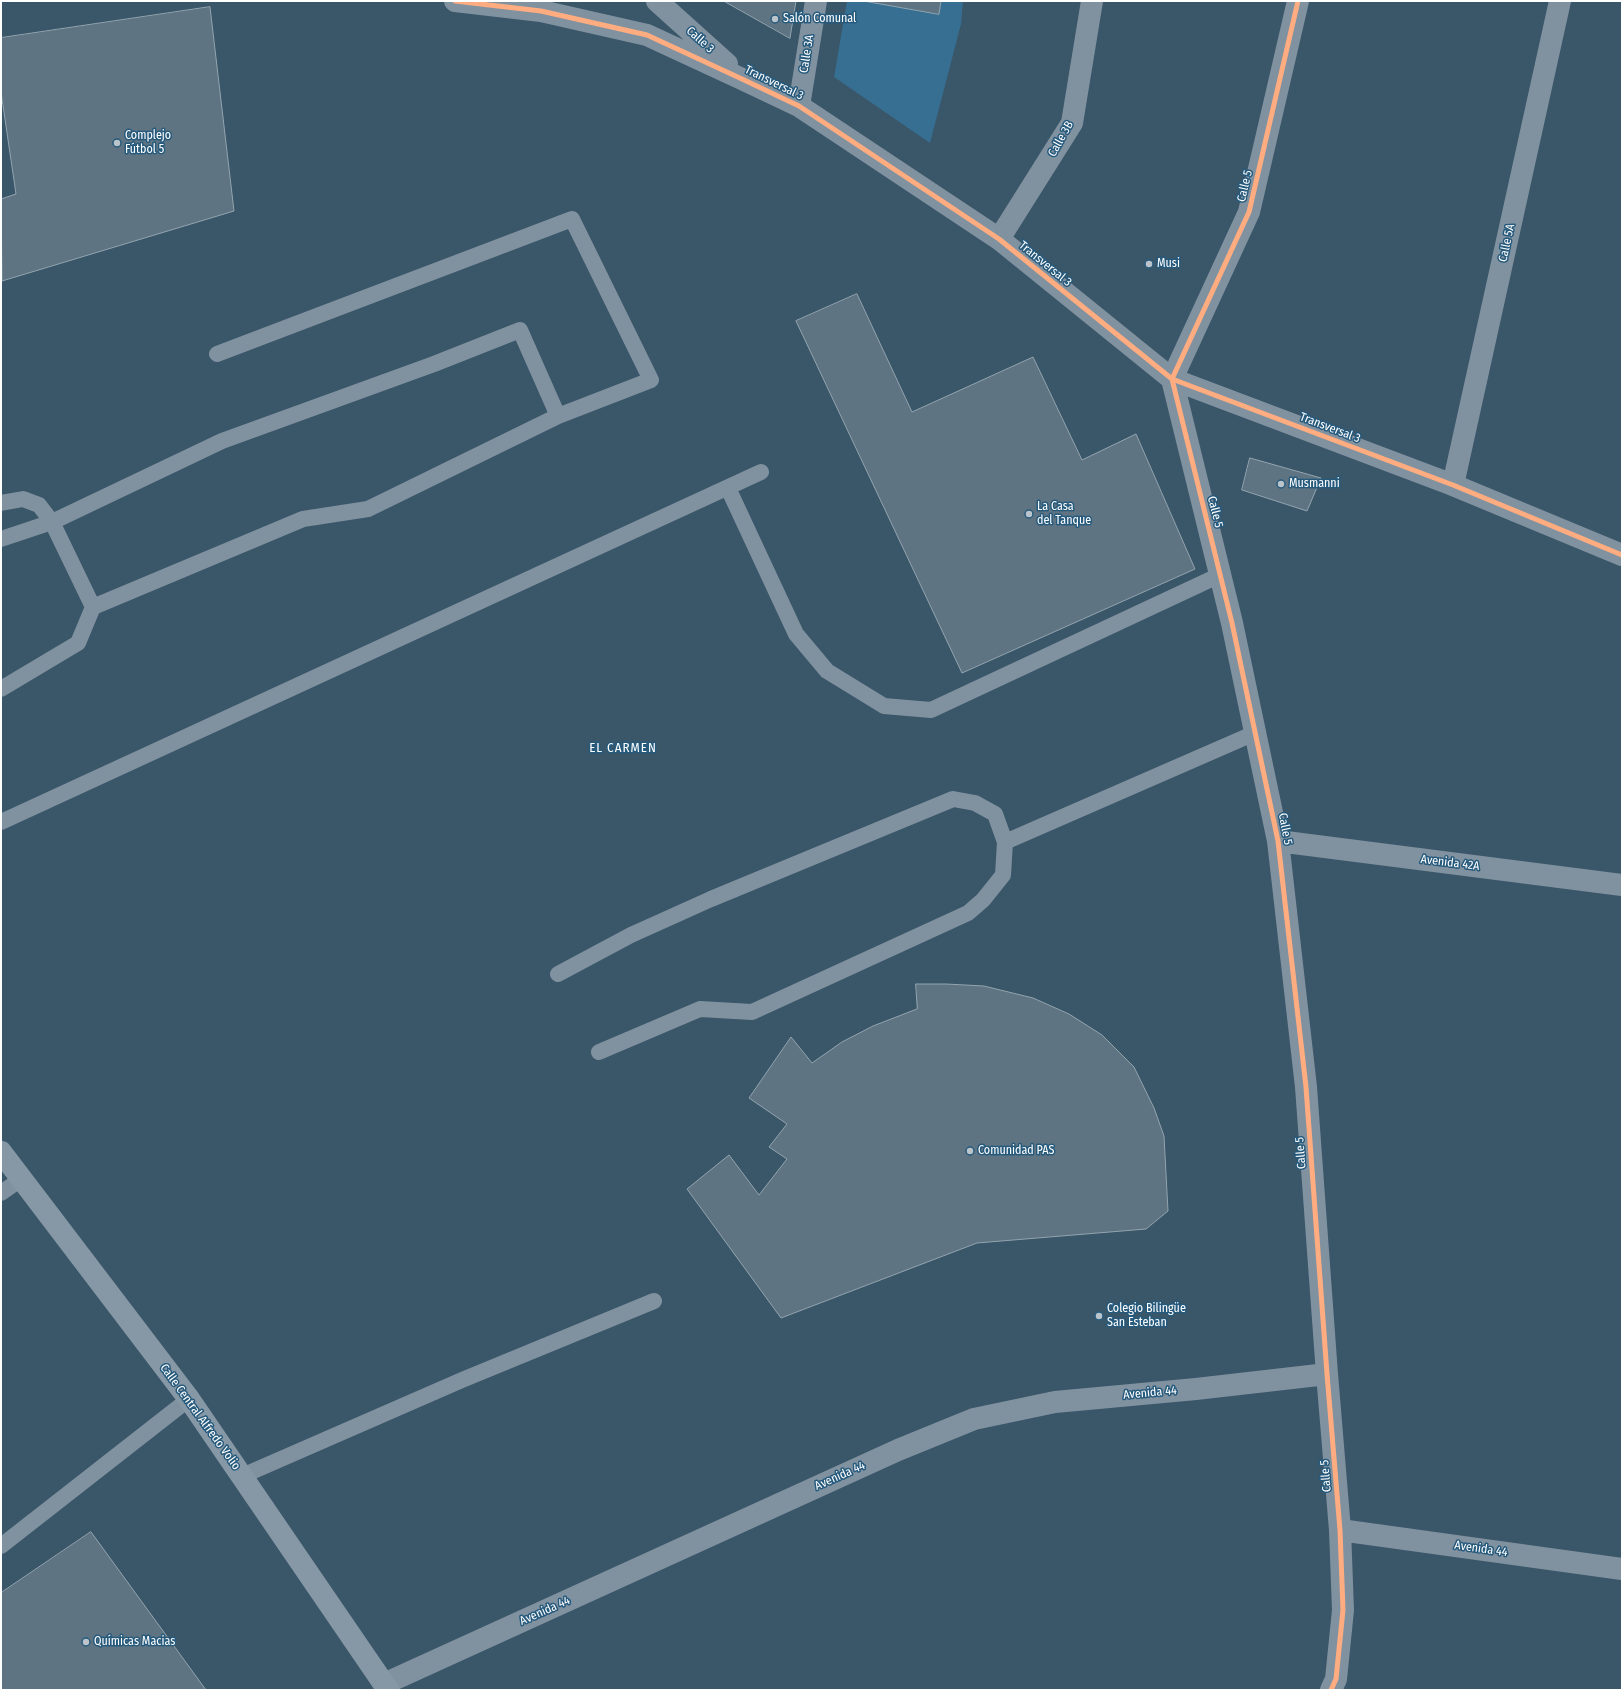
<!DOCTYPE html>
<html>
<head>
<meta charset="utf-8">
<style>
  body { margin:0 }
  #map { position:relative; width:1623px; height:1691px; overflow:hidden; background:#3a5669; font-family:"Fira Sans Condensed",sans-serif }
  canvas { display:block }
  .frame { position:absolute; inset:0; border:2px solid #fff; pointer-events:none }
</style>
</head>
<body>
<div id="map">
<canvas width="1623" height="1691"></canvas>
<div class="frame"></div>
</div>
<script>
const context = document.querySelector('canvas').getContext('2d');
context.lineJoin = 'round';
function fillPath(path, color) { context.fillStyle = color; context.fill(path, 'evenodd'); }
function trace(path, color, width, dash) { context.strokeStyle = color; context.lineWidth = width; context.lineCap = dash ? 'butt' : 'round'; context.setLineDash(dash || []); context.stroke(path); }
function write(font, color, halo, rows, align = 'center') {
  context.font = font + ' "Fira Sans Condensed",sans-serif'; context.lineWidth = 3; context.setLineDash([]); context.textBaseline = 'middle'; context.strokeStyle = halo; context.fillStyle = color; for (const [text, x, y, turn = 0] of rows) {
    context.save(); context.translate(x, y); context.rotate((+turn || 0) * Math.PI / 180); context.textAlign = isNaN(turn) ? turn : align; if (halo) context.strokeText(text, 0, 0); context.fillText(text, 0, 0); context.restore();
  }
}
fillPath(new Path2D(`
  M847 1H864L939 14 941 1H963L961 24 930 143 834 77Z`), '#376f93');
const building = new Path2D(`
  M724 1H796L790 38Z
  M864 1H941L939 14Z
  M210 7 234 211 2 281 1 199 16 194 1 92V38Z
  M857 294 912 412 1033 357 1082 460 1136 434 1195 569 962 673 796 321Z
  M1250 458 1321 478 1307 511 1242 490Z
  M916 984H946L984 986 1033 998 1069 1014 1102 1035 1134 1067 1154 1108 1164 1136 1168 1211 1146 1229 977 1243 781 1318 687 1189 729 1155 759 1195 787 1159 769 1147 787 1124 749 1098 791 1037 812 1063 842 1042 873 1026 917 1009Z
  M91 1532 206 1690H1V1593Z`);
fillPath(building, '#5e7482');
trace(building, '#93a4af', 1);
trace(new Path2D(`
  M217 354 572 219 651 380 558 416
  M728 488 796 634 827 671 884 706 931 710 1220 575
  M1 503 23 499 39 505 52 522 93 607 303 519 368 509 558 416 520 330 434 364 222 441 52 522 1 539
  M1 689 78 643 93 607
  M1 822 761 472
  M558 974 631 935 711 899 953 799 975 803 995 814 1005 842
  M599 1052 700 1009 752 1012 968 913 983 900 1003 875 1005 842 1255 733
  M1 1193 21 1179
  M242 1476 462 1380 654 1301
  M1 1546 189 1399`), '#8092a0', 16);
trace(new Path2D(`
  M455 1 541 11 647 35 742 79 799 106 999 239 1172 379 1453 485 1622 555
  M657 1 727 64
  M1298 1 1249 212 1172 379 1232 623 1278 841 1306 1087 1327 1374 1340 1530 1343 1610 1336 1679 1331 1690
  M799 106 816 1
  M999 239 1072 123 1092 1
  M1453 485 1560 1
  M1278 841 1622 885
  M1340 1530 1622 1569
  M384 1684 898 1450 974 1419 1055 1402 1196 1389 1327 1374`), '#8092a0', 22);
trace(new Path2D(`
  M1 1152 189 1399 388 1690`), '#8698a5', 22);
trace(new Path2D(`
  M455 1 541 11 647 35 742 79 799 106 999 239 1172 379 1453 485 1622 555
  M1298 1 1249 212 1172 379 1232 623 1278 841 1306 1087 1327 1374 1340 1530 1343 1610 1336 1679 1331 1690`), '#ffac80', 5);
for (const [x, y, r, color] of [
  [775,19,4,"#bac4ca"],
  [117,143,4,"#bac4ca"],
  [1149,264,4,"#bac4ca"],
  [1281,484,4,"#bac4ca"],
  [1029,514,4,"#bac4ca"],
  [970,1151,4,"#bac4ca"],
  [1099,1316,4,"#bac4ca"],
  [86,1642,4,"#bac4ca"]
]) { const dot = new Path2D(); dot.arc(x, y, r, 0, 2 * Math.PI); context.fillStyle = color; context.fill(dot); trace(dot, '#265a7d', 1.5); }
write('12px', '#fff', '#265a7d', [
  ["Salón Comunal",783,19],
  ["Complejo",125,136],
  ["Fútbol 5",125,150],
  ["Musi",1157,264],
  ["Musmanni",1289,484],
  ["La Casa",1037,507],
  ["del Tanque",1037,521],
  ["Comunidad PAS",978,1151],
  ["Colegio Bilingüe",1107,1309],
  ["San Esteban",1107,1323],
  ["Químicas Macias",94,1642]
], 'left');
write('12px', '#fff', '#265a7d', [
  ["Calle 3",700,40,42],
  ["Calle 3A",807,54,-81],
  ["Transversal 3",774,83,26],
  ["Calle 3B",1061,139,-61],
  ["Calle 5",1245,186,-77],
  ["Calle 5A",1507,243,-78],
  ["Transversal 3",1045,264,39],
  ["Transversal 3",1330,428,21],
  ["Calle 5",1215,512,76],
  ["Calle 5",1285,829,79],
  ["Avenida 42A",1450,863,7],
  ["Calle 5",1301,1153,-94],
  ["Avenida 44",1150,1393,-5],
  ["Calle Central Alfredo Volio",200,1417,54],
  ["Avenida 44",840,1476,-24],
  ["Calle 5",1326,1476,-95],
  ["Avenida 44",1481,1549,8],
  ["Avenida 44",545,1611,-24]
]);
context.letterSpacing = '1px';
write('13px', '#fff', '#265a7d', [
  ["EL CARMEN",623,748]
]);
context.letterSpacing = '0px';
</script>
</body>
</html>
